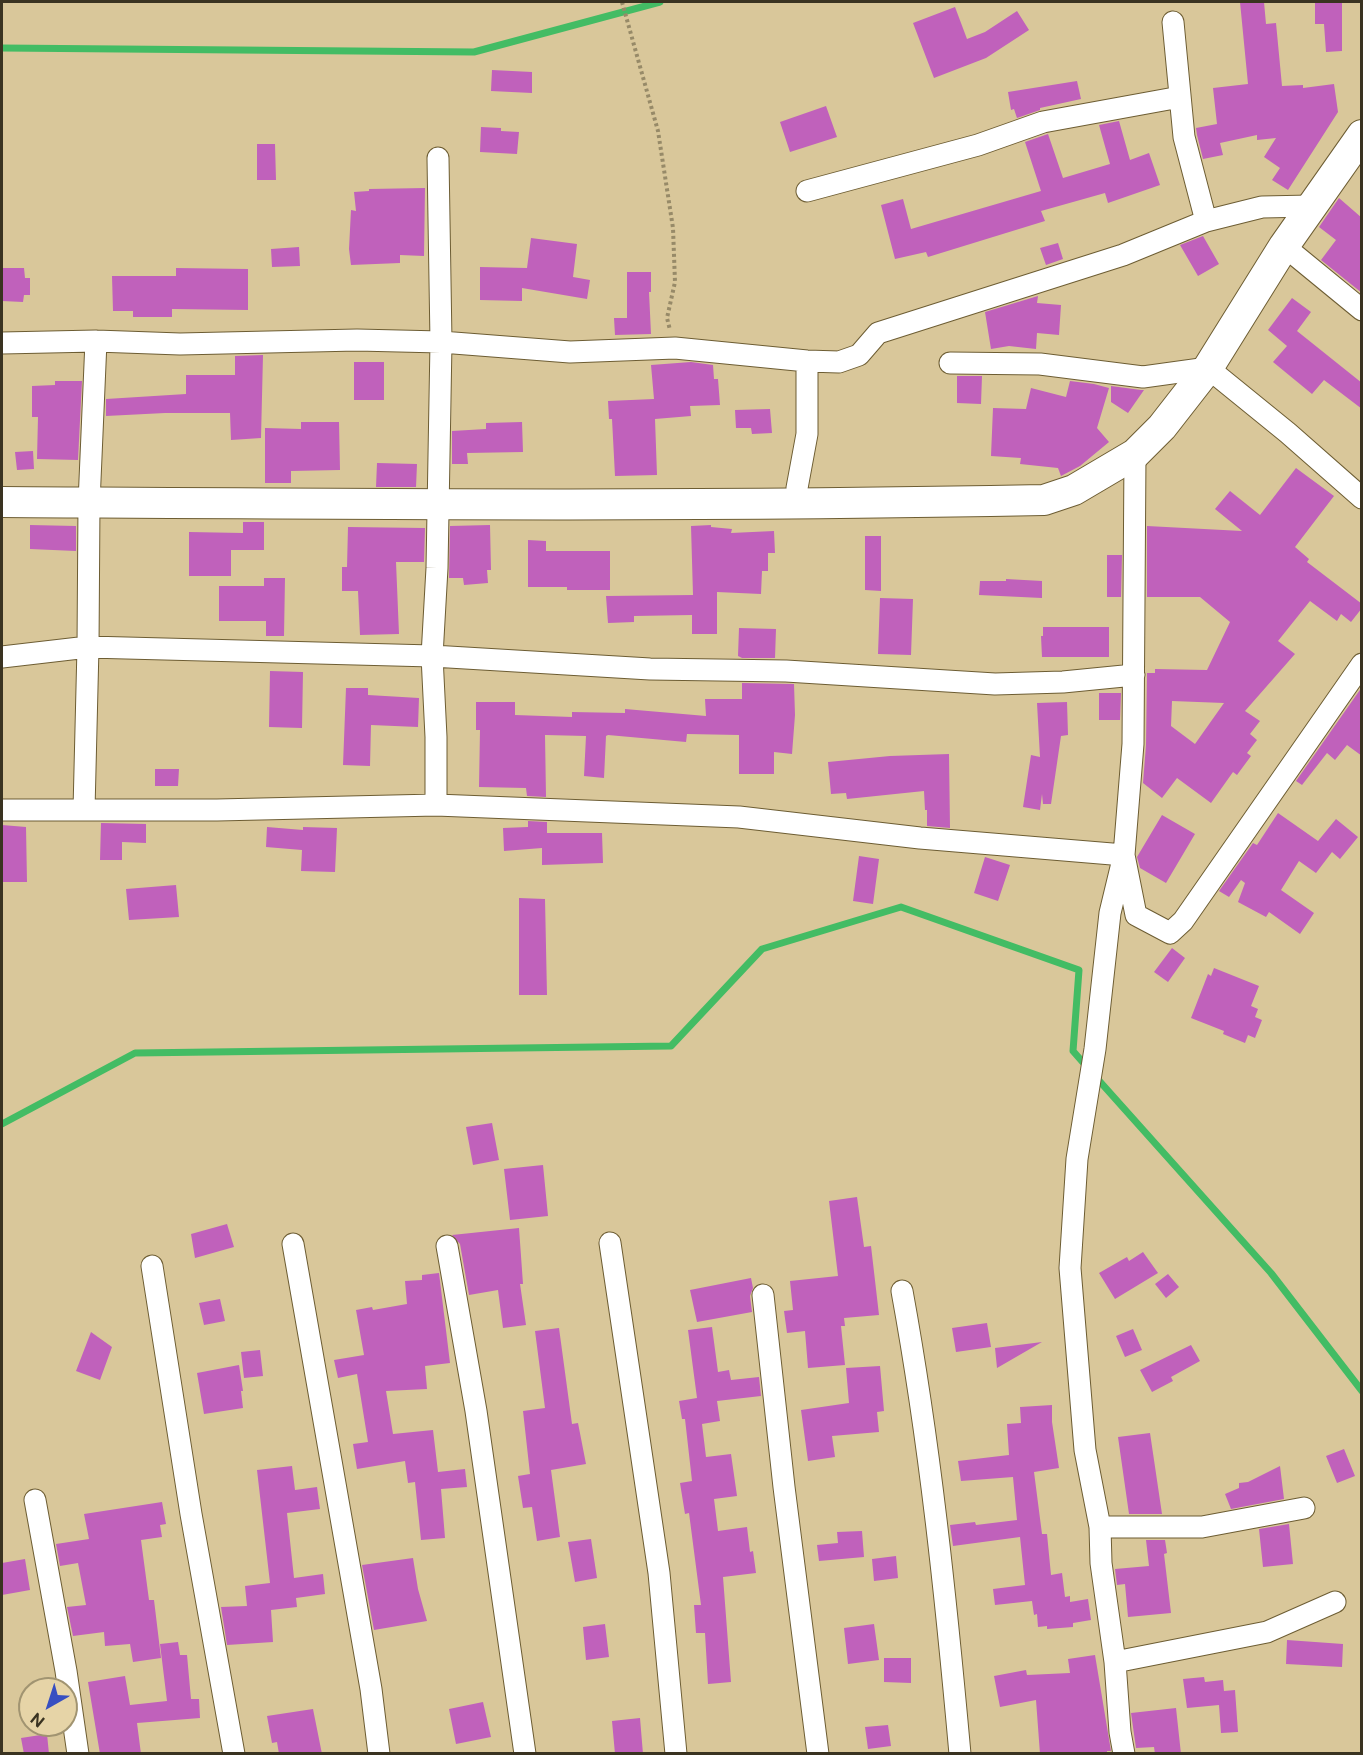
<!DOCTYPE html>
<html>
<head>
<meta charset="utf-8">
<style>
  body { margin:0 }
  #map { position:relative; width:1363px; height:1755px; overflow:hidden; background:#d9c79a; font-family:"Public Sans",sans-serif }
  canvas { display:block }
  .frame { position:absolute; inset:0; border:3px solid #3a3321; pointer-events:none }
  .north { position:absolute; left:18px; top:1677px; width:60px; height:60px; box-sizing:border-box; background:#e6d4a7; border:2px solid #a19471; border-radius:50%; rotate:219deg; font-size:16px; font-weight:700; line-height:24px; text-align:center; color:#3a3321 }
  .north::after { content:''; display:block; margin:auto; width:21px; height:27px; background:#374fc1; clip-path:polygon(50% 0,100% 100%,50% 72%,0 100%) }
</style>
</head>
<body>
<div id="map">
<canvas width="1363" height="1755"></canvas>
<div class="frame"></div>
<div class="north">N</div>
</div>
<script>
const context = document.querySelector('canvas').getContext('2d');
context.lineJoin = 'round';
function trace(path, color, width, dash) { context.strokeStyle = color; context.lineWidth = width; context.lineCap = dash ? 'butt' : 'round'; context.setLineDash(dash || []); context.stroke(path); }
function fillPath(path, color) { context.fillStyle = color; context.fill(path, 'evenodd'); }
trace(new Path2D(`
  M2 48 474 52 660 2
  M1094 1075 1271 1273 1362 1391
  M2 1124 135 1053 671 1046 762 949 901 907 1079 970 1073 1051 1087 1067`), '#43bc64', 7);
fillPath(new Path2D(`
  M1240 2H1264L1266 24 1276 23 1282 86 1303 85V88L1334 84 1338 112 1288 190 1272 180 1280 168 1264 157 1276 138 1257 140V135L1220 143 1223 155 1203 159 1197 135 1196 128 1217 124 1213 88 1248 84Z
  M1315 2H1342V51L1326 52 1324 24H1315Z
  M955 7 967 39 985 32 1017 11 1029 30 986 58 934 78 913 23Z
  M492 70 532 72V93L491 91Z
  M1077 81 1081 99 1040 108V110L1017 118 1014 109 1011 110 1008 92Z
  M826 106 837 137 790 152 780 122Z
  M1119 121 1130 160 1149 153 1160 185 1108 203 1105 193 1041 211 1045 221 928 257 926 252 895 259 881 205 903 199 911 229 1041 191 1025 142 1048 134 1063 178 1110 164 1099 125Z
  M481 127 501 128V131L519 132 517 154 480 152Z
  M257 144H275L276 180H257Z
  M425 188 424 256 400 255V263L351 265 349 249 351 210 356 211 354 192 369 191V189Z
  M1339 198 1362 218V293L1321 260 1336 240 1319 227Z
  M1203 236 1219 264 1198 276 1180 245Z
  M531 238 577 244 573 277 590 280 587 299 522 288V301L480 300V267L527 268Z
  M1058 243 1063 259 1046 265 1040 248Z
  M299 247 300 266 272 267 271 249Z
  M2 268H24L25 278H30V295H24L23 302 2 301Z
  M176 268 248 269V310L172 309V317H133V311H113L112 276H176Z
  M627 272H651V292H649L651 334 615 335 614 318H627Z
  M1038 296 1037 303 1061 305 1059 335 1037 333 1036 349 1009 346 991 349 985 312Z
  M1292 298 1311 312 1297 331 1362 383V409L1324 380 1312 394 1273 362 1287 346 1268 330Z
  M263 355 261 438 231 440 230 413H165L106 416V399L186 394V375H235V356Z
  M354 362H384V400H354Z
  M691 362 713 365 714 379H718L720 405 690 406 691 416 655 419 657 475 615 476 612 419H609L608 401 654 399 651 365Z
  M957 376H982L981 404 957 403Z
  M55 381H82L78 460 37 459 38 417H32V386L55 385Z
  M1070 381 1094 384 1109 388 1097 428 1109 442 1080 466 1061 476 1058 468 1020 464 1021 458 991 456 993 408 1026 409 1031 388 1066 397Z
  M1111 386 1141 390H1144L1128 413 1111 402Z
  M770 409 772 433 752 434 751 428H736L735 410Z
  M301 422H339L340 470 291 471V483H265V428L301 429Z
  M522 422 523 452 467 453 468 464H452V431L486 429V423Z
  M33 451 34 469 17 470 15 452Z
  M377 463 417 464 416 487H376Z
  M1296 468 1334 496 1295 547 1309 559 1307 562 1362 604V608L1351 622 1341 614 1337 621 1310 601 1278 641 1295 654 1245 711 1260 721 1250 734 1257 740 1247 753 1251 756 1237 775 1233 772 1211 803 1177 778 1162 798 1143 783 1146 745 1147 673H1155V669L1207 670 1230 622 1200 597H1147V526L1242 531 1215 509 1230 491 1260 515ZM1172 701 1224 703 1195 744 1171 726Z
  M243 522H264V550H231V576H189V532L243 533Z
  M30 525 76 526V551L30 549Z
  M490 525 491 570H487L488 583 464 585 463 578H449L450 526Z
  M711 525V527L732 529 731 533 774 531 775 553H768V571H762L761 594 717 592V634H692V615L634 616V622L608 623 606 596 693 595 691 526Z
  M348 527 425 528 424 562H396L399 634 360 635 358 591H342V567H347Z
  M865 536H881V591L865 590Z
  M528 540 546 541V551H610V590H567V587H528Z
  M1107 555H1122L1121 597H1107Z
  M264 578H285L284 636H266V621H219V586H264Z
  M1006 579 1042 581V598L979 595 980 581H1006Z
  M880 598 913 599 911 655 878 654Z
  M1043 627H1109V657H1042L1041 636H1043Z
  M739 628 776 629 775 658H742L738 656Z
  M270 671 303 672 302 728 269 727Z
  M742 683 794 684 795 715 792 754 774 752V774H739V735L687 734 686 742 608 735 606 736 604 778 584 776 586 736 545 735 546 797 527 796 526 788 479 787 480 730H476V702H515V715L572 717V712L625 713V709L706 716 705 699H742Z
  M1362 687V756L1347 745 1335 760 1327 753 1302 785 1296 781Z
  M346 688H368V695L419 698 418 727 371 725 370 766 343 765Z
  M1099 693H1121L1120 720H1099Z
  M1067 702 1068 735 1061 736 1051 804H1043L1042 794 1040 810 1023 807 1031 755 1040 757 1037 703Z
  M949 754 950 828 927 826V810H925L924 791 847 799 846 793 831 794 828 762 890 756Z
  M155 769H179L178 786H155Z
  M1278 813 1318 841 1336 819 1358 837 1340 859 1332 852 1316 873 1299 861 1281 890 1314 913 1300 934 1269 912 1266 917 1238 902 1245 883 1241 880 1229 897 1219 891 1253 843 1257 845Z
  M1162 815 1195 834 1166 883 1140 868 1137 857Z
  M528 821 547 822V833H602L603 863 542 865V848L504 851 503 828 528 827Z
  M101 823 146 824V843L122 842V860H100Z
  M2 825 26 827 27 882H2Z
  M267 827 303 830V827L337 828 335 872 301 871 302 850 266 847Z
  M859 856 879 859 873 904 853 901Z
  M985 857 1010 865 998 901 974 893Z
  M176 885 179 917 129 920 126 889Z
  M519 898 545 899 547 995H519Z
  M1172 948 1185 958 1168 982 1154 972Z
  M1214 968 1259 986 1251 1006 1258 1009 1255 1017 1262 1020 1255 1038 1248 1035 1245 1043 1223 1034 1224 1031 1191 1018 1208 974 1211 976Z
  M492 1123 499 1160 473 1165 466 1127Z
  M543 1165 548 1216 510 1220 504 1169Z
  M857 1197 864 1247 871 1246 879 1315 844 1318 845 1326H841L845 1365 808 1368 805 1331 787 1333 784 1311 793 1310 790 1281 838 1276 829 1201Z
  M227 1224 234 1247 195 1258 191 1234Z
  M519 1228 523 1284H520L526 1325 503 1328 498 1290 469 1295 460 1244 452 1235Z
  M1143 1252 1158 1273 1115 1299 1099 1273 1127 1257 1129 1261Z
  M439 1273 450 1363 425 1366 427 1389 386 1391 393 1434 433 1430 438 1472 465 1469 467 1487 441 1489 445 1538 421 1540 415 1482 408 1483 405 1461 357 1469 353 1444 368 1442 357 1374 338 1378 334 1360 364 1355 356 1310 372 1307 373 1310 407 1304 405 1281 422 1280V1275Z
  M1168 1274 1179 1287 1166 1298 1155 1284Z
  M751 1278 753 1288 750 1296 752 1312 697 1322 690 1290Z
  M220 1299 225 1321 204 1325 199 1303Z
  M987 1323 991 1347 956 1352 952 1328Z
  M712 1327 718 1372 729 1370 731 1380 759 1377 761 1396 717 1401 720 1421 702 1424 706 1457 731 1454 737 1496 714 1499 718 1531 747 1527 750 1552 753 1551 756 1573 723 1577 731 1682 708 1684 705 1633H696L694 1605H701L689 1513 685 1514 680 1483 692 1481 685 1419H682L679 1401 697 1398 688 1330Z
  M559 1328 572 1424 578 1423 586 1464 551 1470 560 1537 537 1541 532 1507 523 1508 518 1476 530 1474 523 1411 545 1408 535 1331Z
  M1133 1329 1142 1350 1125 1357 1116 1336Z
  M91 1332 112 1347 100 1380 76 1371Z
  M1042 1342 997 1368 995 1348Z
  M1191 1345 1200 1361 1171 1377 1173 1381 1152 1392 1140 1370Z
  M260 1350 263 1376 244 1378 241 1352Z
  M239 1365 243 1391H241L243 1408 204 1414 197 1373Z
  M880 1366 884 1411 877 1412 879 1432 832 1436 835 1457 808 1461 801 1410 849 1403 846 1368Z
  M1052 1405V1422L1059 1468 1034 1472 1042 1534H1047L1051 1575 1062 1573 1065 1597 1070 1596V1602L1088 1599 1091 1620 1073 1623V1627L1047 1629V1626L1038 1627 1037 1614 1034 1615 1032 1601 995 1605 993 1589 1025 1585 1020 1537 953 1546 950 1525 975 1522 976 1525 1017 1520 1013 1477 961 1481 958 1461 1009 1455 1007 1424 1021 1423 1020 1407Z
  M1150 1433 1162 1514H1129L1118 1437Z
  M1344 1449 1355 1476 1337 1483 1326 1456Z
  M292 1466 295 1490 317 1487 320 1509 287 1513 294 1578 323 1574 325 1594 296 1598 297 1607 271 1610 273 1642 227 1645 221 1607 247 1606 245 1586 270 1583 257 1470Z
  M1280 1466 1284 1499 1231 1509 1225 1494 1239 1488V1483L1248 1482Z
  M162 1502 166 1524 160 1525 162 1537 141 1540 149 1600H154L161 1658 133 1662 130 1644 105 1646 104 1632 73 1636 67 1607 86 1605 78 1563 60 1566 56 1544 89 1539 84 1514Z
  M1289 1524 1293 1564 1263 1567 1259 1529Z
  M862 1531 864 1557 819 1561 817 1545 838 1543 837 1532Z
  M591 1539 597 1578 575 1582 568 1542Z
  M1146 1540H1165L1167 1553 1164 1554 1171 1613 1128 1617 1125 1584 1117 1585 1115 1569 1149 1566Z
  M896 1556 898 1578 874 1581 872 1559Z
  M413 1558 418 1589 427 1621 374 1630 362 1565Z
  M25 1559 30 1590 2 1595V1563Z
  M605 1624 609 1657 586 1660 583 1627Z
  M874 1624 879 1660 848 1664 844 1628Z
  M1287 1640 1343 1644 1342 1667 1286 1664Z
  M178 1642 180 1655H187L191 1699H199L200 1718 137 1723 141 1754H100L88 1682 125 1676 130 1705 167 1701 160 1644Z
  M1095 1655 1111 1751H1107V1754H1040L1036 1700 1000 1707 994 1676 1026 1670 1027 1675 1070 1673 1068 1659Z
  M884 1658H911V1683L884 1682Z
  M1204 1677 1205 1682 1223 1680 1224 1691 1235 1690 1238 1732 1221 1733 1219 1705 1187 1708 1183 1679Z
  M483 1702 491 1737 456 1744 449 1709Z
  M1176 1708 1181 1754H1155L1154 1747 1136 1748 1131 1713Z
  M313 1709 322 1754H279L277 1742 272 1743 267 1716Z
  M640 1718 643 1754H615L612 1721Z
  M888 1725 891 1746 868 1749 865 1727Z
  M47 1734 49 1754H24L21 1738Z`), '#c061bb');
const street = new Path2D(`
  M1173 22 1184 137 1206 221
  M807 191 978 145 1043 122 1180 97
  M1284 246 1362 310
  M2 343 96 341 180 344 357 340 441 342 570 352 675 348 807 361 839 362 859 355 878 333 1123 255 1206 221 1262 207 1311 206
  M950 363 1040 364 1143 377 1208 368 1288 433 1362 498
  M1135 454 1133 744 1124 855 1136 915 1170 933 1183 921 1362 664
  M798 504 797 488 807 434V361
  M2 657 88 647 432 656 650 669 786 671 995 684 1063 682 1134 675
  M436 805V737L432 656 437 568 441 342 438 158
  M2 810H217L436 805 739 817 920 838 1124 855 1110 913 1095 1049 1077 1159 1070 1268 1085 1450 1100 1527 1101 1563 1115 1662 1120 1732 1124 1754
  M84 810 88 647 89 503 96 341
  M610 1243 659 1573 676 1754
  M293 1244 371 1689 379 1754
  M447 1246 476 1411 525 1754
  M152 1266 191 1514 234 1754
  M902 1291C930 1444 946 1599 960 1754
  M763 1295 784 1487 818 1754
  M35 1500 66 1671 78 1754
  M1100 1527H1202L1304 1508
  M1115 1662 1267 1632 1335 1602`);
const secondary = new Path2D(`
  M2 502C349 504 696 507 1044 500L1074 490 1135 454 1162 427 1208 368 1284 246 1362 135`);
trace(street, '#6d5d33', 23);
trace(secondary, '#6d5d33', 32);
trace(new Path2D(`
  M622 2 658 131 673 228 675 282 667 318 670 330`), '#978a68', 4, [3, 3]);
trace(street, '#fff', 21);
trace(secondary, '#fff', 30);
</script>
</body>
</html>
